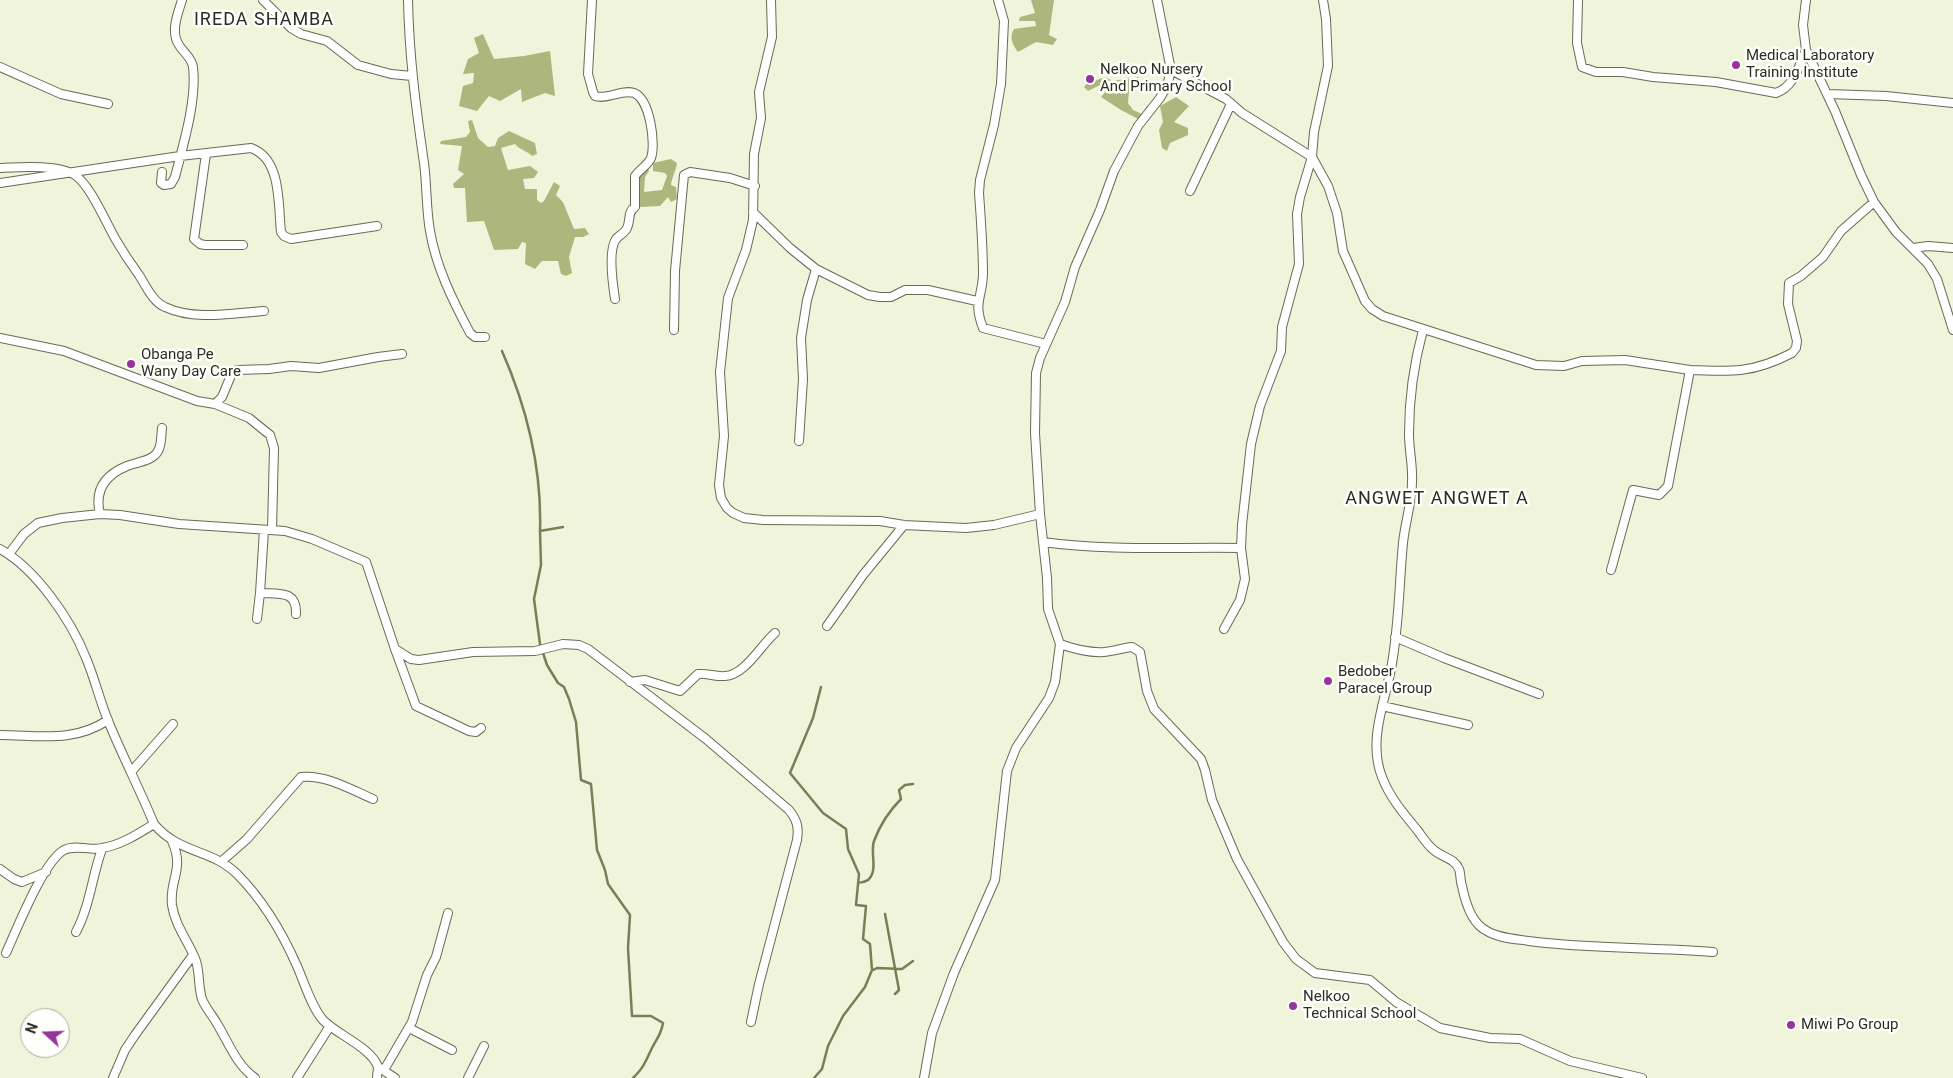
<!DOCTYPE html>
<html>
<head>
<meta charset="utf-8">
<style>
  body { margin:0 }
  #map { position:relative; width:1953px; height:1078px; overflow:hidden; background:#f0f4db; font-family:Roboto,sans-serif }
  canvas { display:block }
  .north { position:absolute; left:20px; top:1008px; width:50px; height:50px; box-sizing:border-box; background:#fefffa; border:1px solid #aaaba4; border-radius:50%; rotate:290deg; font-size:14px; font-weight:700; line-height:20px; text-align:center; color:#2b2d24 }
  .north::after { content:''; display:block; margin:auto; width:18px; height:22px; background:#96349b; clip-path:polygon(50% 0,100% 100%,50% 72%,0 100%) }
</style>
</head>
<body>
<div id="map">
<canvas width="1953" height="1078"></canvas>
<div class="north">N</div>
</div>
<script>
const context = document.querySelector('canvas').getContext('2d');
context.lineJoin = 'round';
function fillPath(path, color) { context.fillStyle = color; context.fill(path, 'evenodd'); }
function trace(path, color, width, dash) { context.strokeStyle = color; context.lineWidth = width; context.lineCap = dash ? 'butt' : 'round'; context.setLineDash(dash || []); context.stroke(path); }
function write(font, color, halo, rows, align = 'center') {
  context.font = font + ' Roboto,sans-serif'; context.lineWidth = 5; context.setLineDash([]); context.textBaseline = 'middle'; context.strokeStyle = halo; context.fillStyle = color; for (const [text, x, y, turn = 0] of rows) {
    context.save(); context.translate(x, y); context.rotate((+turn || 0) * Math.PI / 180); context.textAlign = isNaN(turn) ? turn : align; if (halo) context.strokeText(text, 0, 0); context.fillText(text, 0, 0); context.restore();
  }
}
fillPath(new Path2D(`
  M1031 0H1054L1049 35 1057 39 1053 45 1036 42 1018 52C1012 44 1009 37 1014 29L1036 26 1035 21H1019L1020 17 1035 13Z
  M483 34 494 59 524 56 550 51 555 96 545 93 522 102 521 89 500 101 489 96 477 111 459 106 463 86 473 83 474 73 463 74 468 59 479 53 474 38Z
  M1106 77 1112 81 1139 77 1129 91 1128 103 1133 110 1142 114 1147 106 1150 116 1144 122 1121 110 1101 97 1108 89 1100 85 1088 91 1084 87 1087 83Z
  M1176 97 1189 106 1174 122 1188 128V135L1170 143 1167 151 1162 148 1159 130 1163 122 1160 106Z
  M472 120 478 138 488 147 495 146 498 138 509 131 535 143 537 154 532 156C527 151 520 150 515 144L501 148 508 170 530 166 538 172 534 178 523 179 525 189H537V200L541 203 544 201 554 182 560 186 556 195 563 202 574 229 585 228 589 234 583 237H575L569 257 572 273 566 276 561 274 558 261H542L535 269 525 264 526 243 522 242 518 249 494 250 484 221 467 222 465 188H454L453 184 464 174 458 170 462 146 440 144 441 141 466 137 470 132 468 121Z
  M671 159 677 163C676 171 672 177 671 185L676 187 677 199 671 202 668 197 660 206 640 207 638 175 647 167 649 171 645 177 644 192 662 190 667 176 665 173 653 171V163Z`), '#adb77d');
trace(new Path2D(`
  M502 351C527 408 542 468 540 531
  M563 527 540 531 541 565 534 599 540 644 547 665 558 683 564 687 569 699 576 722 581 780 591 784 597 850 605 870 608 884 630 915 628 948 632 1016H651L663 1023C661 1035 657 1038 652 1048 645 1062 645 1066 633 1078
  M858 883C862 882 867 882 869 879 878 870 870 852 874 841 880 825 889 811 901 799L899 790 905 785 913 784
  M885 914 899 990 895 994
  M873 970 877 968 902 969 913 961
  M814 1078 822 1069 828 1046 843 1016 865 987 872 970 870 944 863 939 866 906 856 905 859 874 848 849 846 829 823 813 790 773 813 718 821 687`), '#787f54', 2.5);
const street = new Path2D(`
  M263 0 291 28 301 34 327 41 358 65 391 74 412 76
  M408 0C409 55 416 108 424 163 427 185 426 209 430 231 436 267 453 301 470 333L475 337H485
  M592 0 588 74 593 92 595 96C608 100 621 89 634 93 650 99 656 144 651 158 648 165 640 169 635 176V207C627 212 631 220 627 228 625 233 619 235 616 239 608 250 613 286 615 299
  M771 0 772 37 759 92 761 118 754 154 753 220 746 250 728 298 720 372 724 436 719 485 721 498 727 508 733 513 744 518 763 520 880 521 904 525 966 528 994 525 1040 514
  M998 0 1004 21 1001 84 994 125 980 180 979 193C981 220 983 248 983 275 982 299 973 302 983 328L1046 344
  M1323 0 1326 19 1328 66 1314 132 1312 157 1328 186 1337 213 1343 251 1365 301 1372 309 1383 316 1536 365 1564 366 1582 361 1625 360 1690 370
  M1578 0 1577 43 1582 67 1596 72H1623L1653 77 1716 82 1776 93C1794 87 1799 66 1806 50
  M1806 0 1803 25 1806 50 1835 111 1861 175 1874 202 1896 232 1928 264 1937 279 1953 330
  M0 67 61 94 108 104
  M1171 70 1226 99 1242 113 1312 157 1300 197 1297 214 1299 264 1282 327 1281 351 1260 406 1251 444 1242 525 1241 548 1245 579 1240 600 1224 629
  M1828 94 1886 96 1953 103
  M206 154 194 239 200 244 205 245H243
  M0 168C20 167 58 164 75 175 91 186 106 223 116 240 123 252 131 264 139 275 146 286 153 302 165 307 195 321 232 313 264 311
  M162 172 161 183 164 185 171 184 175 177C183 145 197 101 193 67 192 58 183 52 179 45 170 32 178 13 182 0
  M0 183 180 156 251 148C282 159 278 205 281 232L284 236 291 239 377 226
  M1190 191 1231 104
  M753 212 790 248 816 269 868 295 880 297H891L905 290H928L977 301
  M1913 248 1928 246 1953 248
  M674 330 675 271 684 175 690 172 730 178 755 186
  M1423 330C1414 363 1409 400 1409 434 1409 450 1413 466 1412 482 1412 502 1405 523 1403 543 1399 585 1399 628 1391 669 1384 704 1368 742 1382 777 1390 798 1404 814 1418 831 1423 838 1428 846 1435 851 1444 858 1454 858 1459 869 1461 874 1460 881 1462 886 1465 901 1472 924 1487 931 1498 938 1516 939 1529 941 1590 949 1651 947 1713 952
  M0 338 64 351 197 401 215 404 249 418 270 435 274 448 272 530
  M215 404 222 397 232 373 237 370 269 369 291 366 319 368 378 357 402 354
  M799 441 803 379 801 338 807 300 816 269
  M100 514C94 490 105 475 127 466 137 462 153 461 158 451 162 445 161 435 162 428
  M1043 542C1108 551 1176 547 1241 548
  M0 549C36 569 71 620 86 658 95 679 100 702 109 723 123 757 140 790 154 824 179 854 212 849 237 874 263 900 282 932 297 966 304 982 312 1008 323 1020 336 1034 372 1048 378 1067 378 1070 377 1075 377 1078
  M9 554 24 534 38 523 62 518 100 514 120 515 179 524 285 531 312 539 366 562 395 649 411 659 419 660 473 652 535 651 563 644 579 645 588 649 706 739 789 810C797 820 799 827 797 840L759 984 751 1022
  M1611 570 1633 490 1659 495 1668 486 1690 370C1731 372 1754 373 1792 353L1796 348 1797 341 1788 304 1789 283 1801 276 1823 257 1841 231 1874 202
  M260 593C279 594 297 590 296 614
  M257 619 260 593 264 530
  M827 626 863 575 904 525
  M1395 637 1444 658 1539 694
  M1060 644C1074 649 1089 653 1104 652 1114 651 1123 648 1132 647L1140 652 1147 691 1154 709 1201 759 1205 770 1212 800 1237 859 1283 942 1296 959 1315 973 1370 980 1396 1002 1440 1028 1490 1038 1520 1039 1570 1061 1642 1078
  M395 649 416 706 469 731 476 732 481 728
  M630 682 645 680 680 691 698 674C707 673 716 677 725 676 745 675 760 646 775 633
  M1382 706 1468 725
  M0 735C38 735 74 743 108 720
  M131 772 173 724
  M172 841C185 870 169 879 172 905 175 926 189 942 196 961 200 973 198 987 202 999 205 1007 212 1015 216 1022 228 1041 236 1065 255 1078
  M222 861 247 839 301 777C325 774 352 790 373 799
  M0 869 14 879 22 882 46 872
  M76 932C90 906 92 876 102 849
  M6 953C17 929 43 862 64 850 76 844 90 851 102 848 121 845 138 834 154 824
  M409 1028 452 1050
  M380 1068 395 1078
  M384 1070 412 1022 427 975 436 957 448 913
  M113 1078 125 1050 135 1035 193 955
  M297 1078 330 1026
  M468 1078 484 1046
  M924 1078 932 1033 954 973 995 880 1007 771 1016 748 1049 698 1055 682 1060 644 1048 609 1047 578 1040 514 1035 433 1036 373 1040 358 1065 302 1075 267 1100 210 1114 171 1138 126 1160 98 1167 86 1171 70 1157 0`);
trace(street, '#676b56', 10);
trace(street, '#fff', 8);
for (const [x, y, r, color] of [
  [1736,65,5,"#96349b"],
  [1090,79,5,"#96349b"],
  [131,364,5,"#96349b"],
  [1328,681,5,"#96349b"],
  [1293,1006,5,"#96349b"],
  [1791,1025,5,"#96349b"]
]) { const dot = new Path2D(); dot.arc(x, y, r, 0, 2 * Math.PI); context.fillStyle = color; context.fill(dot); trace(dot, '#fefffa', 2); }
write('15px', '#2b2d24', '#fefffa', [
  ["Medical Laboratory",1746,56],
  ["Training Institute",1746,73],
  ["Nelkoo Nursery",1100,70],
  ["And Primary School",1100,87],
  ["Obanga Pe",141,355],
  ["Wany Day Care",141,372],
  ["Bedober",1338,672],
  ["Paracel Group",1338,689],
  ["Nelkoo",1303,997],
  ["Technical School",1303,1014],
  ["Miwi Po Group",1801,1025]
], 'left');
context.letterSpacing = '1px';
write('18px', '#2b2d24', '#fefffa', [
  ["IREDA SHAMBA",264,20],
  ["ANGWET ANGWET A",1437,499]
]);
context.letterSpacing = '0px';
</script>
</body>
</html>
